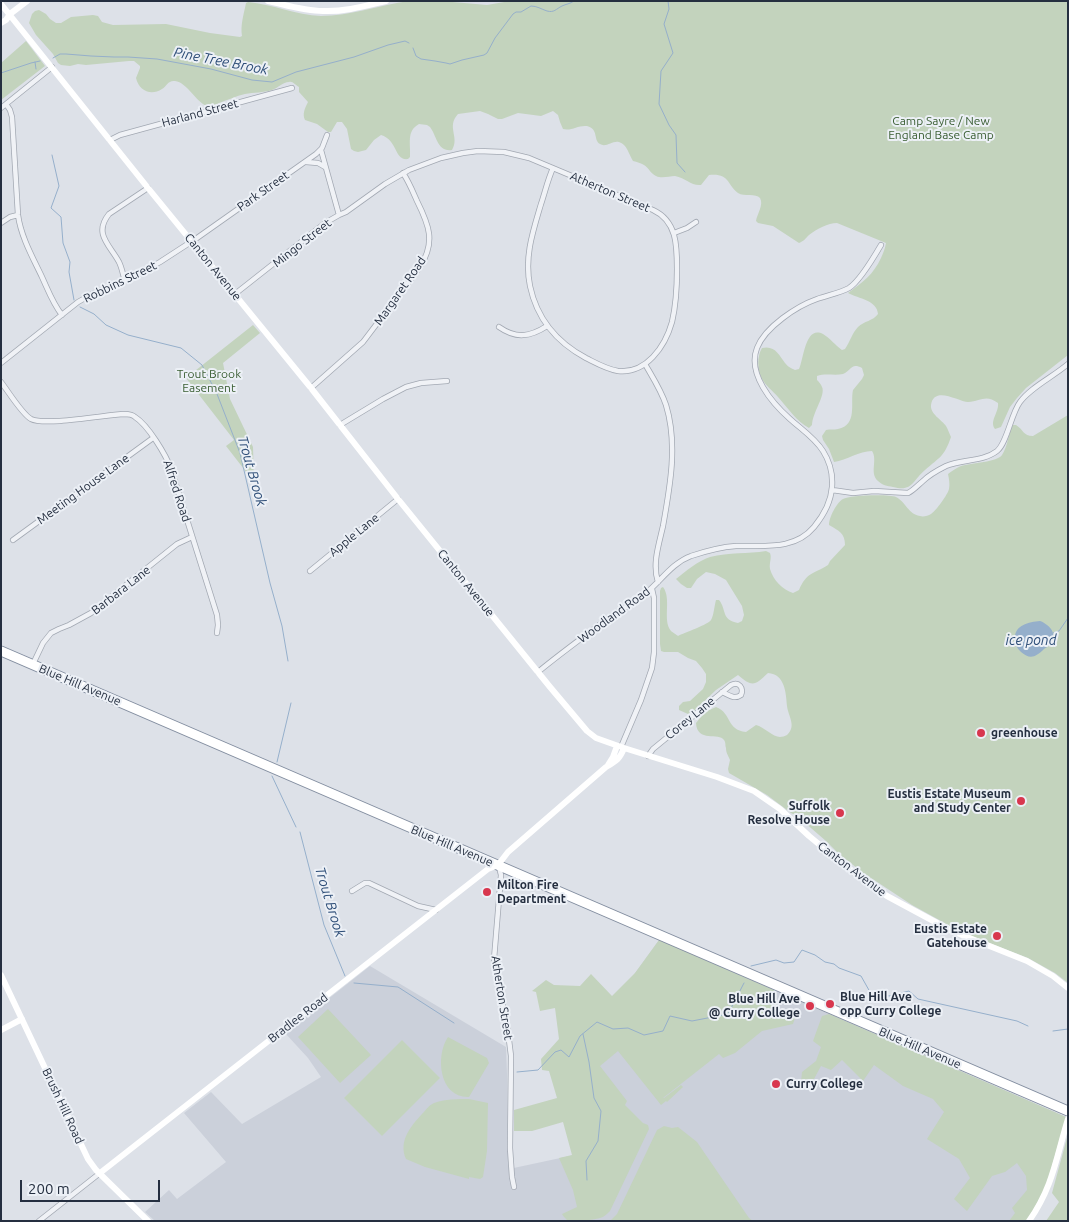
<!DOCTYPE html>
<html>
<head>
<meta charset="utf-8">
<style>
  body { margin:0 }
  #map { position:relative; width:1069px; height:1222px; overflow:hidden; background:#dde1e8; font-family:Ubuntu,sans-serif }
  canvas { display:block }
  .frame { position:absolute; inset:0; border:2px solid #252f40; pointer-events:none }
  .scale { position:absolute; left:20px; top:1180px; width:140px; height:22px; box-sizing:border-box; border:2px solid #252f40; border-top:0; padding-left:6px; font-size:15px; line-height:18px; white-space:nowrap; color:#252f40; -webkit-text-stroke:4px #ecf0f6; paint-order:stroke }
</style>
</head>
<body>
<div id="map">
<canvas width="1069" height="1222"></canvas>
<div class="frame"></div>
<div class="scale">200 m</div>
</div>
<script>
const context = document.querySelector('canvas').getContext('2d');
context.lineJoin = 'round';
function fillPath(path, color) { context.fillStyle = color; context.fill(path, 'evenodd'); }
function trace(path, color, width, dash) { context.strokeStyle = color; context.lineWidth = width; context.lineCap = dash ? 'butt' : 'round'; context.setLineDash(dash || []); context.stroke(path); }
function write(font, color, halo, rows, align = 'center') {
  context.font = font + ' Ubuntu,sans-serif'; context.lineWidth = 4; context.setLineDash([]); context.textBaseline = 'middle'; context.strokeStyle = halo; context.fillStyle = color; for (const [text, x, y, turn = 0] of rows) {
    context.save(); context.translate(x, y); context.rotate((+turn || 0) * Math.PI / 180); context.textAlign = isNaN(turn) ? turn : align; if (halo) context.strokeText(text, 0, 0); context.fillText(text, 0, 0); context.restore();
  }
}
fillPath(new Path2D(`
  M659 940 1066 1117 1027 1221H155L145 1212 169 1190 177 1199 226 1162 184 1113 211 1092 242 1124 321 1077 308 1058 285 1033 370 966 506 1047 507 1074V1135L509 1169 579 1154 581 1048Z`), '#cbd0da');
fillPath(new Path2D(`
  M409 1H441L487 5 510 1H1068V355L1026 388 1017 398 1010 407 1001 427 995 429C989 421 999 413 998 403 986 394 981 401 968 402 959 402 934 385 931 405 930 414 942 420 946 426 948 429 949 433 951 437 944 457 940 457 925 470 912 481 913 492 893 487 887 486 882 485 878 481 869 473 878 460 872 451 859 451 847 460 834 462L829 449 823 440 822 436 826 430C830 429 834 430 838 429 858 425 850 403 853 390L862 379 864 375 862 368C851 362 851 371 843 374 835 376 825 373 817 376V380C819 382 821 384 822 387 826 395 812 413 812 425L809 428C797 422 787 407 778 397 773 391 766 386 762 379 757 370 757 356 762 348 775 345 779 355 785 363 788 367 791 368 795 370L799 369C804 359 805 325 823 334 830 338 835 345 842 350L845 349C850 342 852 333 858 327 864 321 873 321 878 314 877 300 859 299 848 293 863 282 873 275 881 258 883 253 885 249 886 243L837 223C828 223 817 229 809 235 806 238 804 241 799 243L773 226 758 223 756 221C757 214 764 205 760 198 756 193 744 197 738 193 727 185 730 173 709 175L701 185C691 186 686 178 675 176 669 176 662 179 656 176 651 174 649 168 644 165 641 163 637 162 633 161 629 155 627 144 619 142 613 140 606 148 600 144 593 140 599 129 587 126 578 125 572 131 563 129L560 122 558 115 553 111 541 116 518 113 502 119H498L488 114 480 111 458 114C446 127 460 137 452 150 437 152 437 136 430 127L427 125 419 124C406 131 411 144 410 157L408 159C394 161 398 140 381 135L374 140 366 150 358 152 354 151 351 149 347 129 342 122H337L331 132H328L317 124 305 120C302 114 305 108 308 102L299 92V87C295 85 293 81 289 82 283 82 278 88 272 90 263 93 254 92 245 94 236 96 228 100 219 103 216 105 212 106 208 106 198 105 187 82 175 81 168 80 167 86 162 89 151 96 139 91 136 78L140 68V66L134 61H129L86 65 78 64 70 66 61 65 58 63 53 54 36 35 29 23 32 14 35 11 39 10 46 14 50 19 56 23H61L71 17 93 15 98 16 102 22 113 25 166 24 210 33 240 37 242 36C240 26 244 13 246 3L248 2C272 4 296 15 321 16 350 16 380 5 409 1Z
  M26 41 45 66 1 100V63Z
  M253 325 260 333 223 363 230 399 253 447 254 482 226 446 234 440 186 378Z
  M1068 415V983L1055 973 1028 958 961 932 912 905 862 872 843 857 837 852 826 841 797 816 791 813 767 795 729 773 728 769 730 760C728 755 726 753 726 748 725 745 726 743 724 740 719 732 697 743 696 723L705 712 716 707C732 713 726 730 746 732L756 725C764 727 773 737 780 737 782 737 785 736 787 735 797 726 788 716 787 706 786 693 785 674 768 673 755 685 753 688 738 675L716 690 693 712 688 714 679 710V706L683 702 690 701 703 689 706 682V674L702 668 696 661 688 658 678 652H664L661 651 660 644V591L661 588 663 587C672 599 662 620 671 631 672 632 677 635 678 636 684 633 709 624 711 620 714 615 714 607 716 600H719C727 610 721 620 738 623L742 621 744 615 742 606 726 580 715 574 706 572 697 579 691 588H687L681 584 676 579C686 571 698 561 710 557 729 552 748 554 766 551L770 553C772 558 769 563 770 569 773 580 783 590 793 593L799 590C807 572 812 575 828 565L830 561 845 545C845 533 839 531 829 525 829 518 836 503 843 499 849 495 890 494 896 497 906 502 908 514 920 516 923 517 928 516 931 514 936 511 948 494 949 489 950 484 949 479 948 474 952 471 956 468 961 466 971 463 998 462 1002 455 1008 446 1008 434 1013 425H1016C1024 430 1023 436 1033 436Z
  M659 940 776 991 777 1007 772 1018 793 1009 796 1015 793 1024 762 1031 735 1053 723 1058 719 1054 663 1098H664L681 1085 683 1087 667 1102 666 1101 661 1105 618 1051 600 1066 627 1101 625 1105 643 1123 648 1125 649 1129 610 1211C607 1214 604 1217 600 1218 594 1220 573 1222 567 1220 565 1218 563 1216 562 1214L577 1207 573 1190 559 1158 572 1155 563 1122 532 1131H514V1110L557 1098 549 1071 542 1070 541 1059 559 1039 555 1008 540 1011 536 992 532 991 546 980 554 985 580 986 591 974 612 996 635 973Z
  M328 1009 371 1055 340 1083 298 1037Z
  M829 1014 1066 1117 1046 1187 1027 1221H1009L1015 1213 1012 1208 1027 1190 1026 1176 1017 1163 1005 1172 992 1176 967 1211 954 1199 970 1178 959 1159 927 1139 944 1112 933 1099 903 1086 874 1065 863 1081 842 1060 831 1070 821 1066 814 1079 801 1082 802 1072 816 1061 821 1047 813 1041 822 1016Z
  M448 1037 487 1058 489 1063 469 1097C439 1098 435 1056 448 1037Z
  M402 1040 440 1078 382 1136 344 1098Z
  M469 1099 488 1103 487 1151 483 1177 480 1179 469 1177V1179L425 1167 406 1159C398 1141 411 1126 422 1114 426 1110 429 1105 434 1103 444 1099 458 1099 469 1099Z
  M664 1126 672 1128 678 1127 697 1142 749 1218 753 1221H610L617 1214 657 1130Z
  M1068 1134V1221H1046L1059 1202 1052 1193Z`), '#c3d3bd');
fillPath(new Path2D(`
  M1040 621C1048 624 1057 632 1052 641 1051 645 1047 647 1044 649 1036 657 1030 660 1021 652 1017 648 1015 645 1015 639 1014 625 1029 622 1040 621Z`), '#95afcb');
trace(new Path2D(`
  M668 1 669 9 664 24 673 53 661 71 659 104 669 125 676 135 677 163 685 172
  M413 48 416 56 421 59 435 61 446 63 450 64 462 60 484 55 487 53 495 38 513 14 516 12H521L531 6C537 6 541 9 547 11 554 13 556 9 562 6 566 4 570 4 574 1
  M53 58 60 54H66L91 56 114 57H128L157 59 211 69 252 80 272 82 296 72 354 57 388 45 405 41 409 43
  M35 62 36 69
  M1 73 31 63 40 61
  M52 155 59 186 51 208 61 217 63 243 70 262 69 272 74 300
  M80 307 94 314 106 325 128 335 181 348 202 365 217 394 240 453 270 583 282 626 288 661
  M1053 633 1059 631 1068 618
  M277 762 291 703
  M272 776 296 827
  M300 832 324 925 345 976
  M751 966 776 960 784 963 794 962 802 950 815 955 825 962 834 964 839 968 861 976 870 992 889 996 909 991 918 999 1017 1021 1028 1026
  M354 983 398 987 454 1023
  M1053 1031 1068 1029
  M583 1034 589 1062 594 1098 601 1111 598 1141 586 1161 587 1180
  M517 1072 538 1070 555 1052 561 1050 569 1057 580 1036 597 1022 613 1029 628 1028 644 1035 663 1031 670 1016 692 1021 728 1014 744 983`), '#95afcb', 1);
const street = new Path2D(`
  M6 104 10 110 12 117 18 215C21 237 33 258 42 277 48 290 53 304 62 315
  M1 108 52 67
  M110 140 120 135 292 88
  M321 150 339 215
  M306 162 318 163 325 167
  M1 223 10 217 18 215
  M674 233 687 228 696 222
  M125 281C123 275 122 268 119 262 110 245 93 234 109 214L148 188
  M235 294 325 223 339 215 346 212 385 184 409 170 441 158 463 153 478 151 504 152 529 158 653 210C677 221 677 246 677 269 677 286 676 305 672 322 665 347 646 374 618 371 606 369 596 363 586 358 556 342 537 319 530 286 524 257 533 231 541 204 545 192 548 179 553 168
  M499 327C516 339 530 337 547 326
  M1 363 78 302 94 293 130 279 160 262 197 238 316 154 322 148 327 135
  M645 364C653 378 661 390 666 405 678 444 670 487 663 526 659 544 652 564 658 582
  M1 382C8 391 22 414 31 419 45 426 105 415 124 414 128 414 132 414 135 417 148 425 166 455 171 469L217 615 218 625 217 633
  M311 388 363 342 420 267C436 242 429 225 417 201 413 192 409 182 403 173
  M340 425 383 399 406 387 421 383 447 381
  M832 490 853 493 874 491 908 493C914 490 918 485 923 481 929 475 938 470 946 466 962 459 983 462 997 451 1007 443 1011 414 1020 402 1031 387 1053 377 1068 364
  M13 540 153 438
  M310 571 398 499
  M33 664 43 643 51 633 59 629 69 625 91 613 177 544 192 537
  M538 672C561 653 586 635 610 617 622 609 634 603 645 594 661 581 672 563 691 556 706 551 721 547 736 546 763 545 794 551 814 527 823 516 831 502 832 487 833 474 830 462 823 451 815 438 801 429 790 419 772 403 747 374 757 348 765 327 797 306 817 299 828 295 840 293 849 288 860 281 874 257 881 245
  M621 747 641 700 652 668 654 652V598L652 589
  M648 756 653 749 731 685C739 681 744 688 741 695 734 700 729 695 722 692
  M499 867 501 875 494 959 508 1032 511 1056 510 1148 512 1177 514 1187
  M352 891 365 883H369L418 906 436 910
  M39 1221 100 1173`);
const highway = new Path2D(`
  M1 651 1068 1111`);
trace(street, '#a2a8b2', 6);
trace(highway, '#838ea0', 11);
trace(street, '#f0f2f6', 4.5);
trace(new Path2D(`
  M268 1C286 5 304 11 323 11 344 12 365 6 386 1
  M1 4 148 188 311 388 398 499 550 687 587 731 596 738 624 748 717 777 754 791 780 809 809 836 844 865 887 896 952 931 1027 961 1053 976 1068 988
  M1 23 6 20 10 14 27 1
  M608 765 613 757 617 746
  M1 975 88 1159 96 1170 148 1221
  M1 1030 22 1019
  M100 1173 488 869 498 865 508 852 606 767C616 761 620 759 624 748
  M1029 1221C1053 1187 1056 1158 1068 1119`), '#fff', 6);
trace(highway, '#fff', 9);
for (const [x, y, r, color] of [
  [981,733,5,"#d8374e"],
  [1021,801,5,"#d8374e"],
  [840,813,5,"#d8374e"],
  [487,892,5,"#d8374e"],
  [997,936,5,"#d8374e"],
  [830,1004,5,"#d8374e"],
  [810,1006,5,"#d8374e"],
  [776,1084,5,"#d8374e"]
]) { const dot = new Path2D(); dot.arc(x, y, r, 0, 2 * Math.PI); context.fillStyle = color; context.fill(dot); trace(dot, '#ecf0f6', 2); }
write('12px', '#252f40', '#ecf0f6', [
  ["Harland Street",200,113,-15],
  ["Park Street",263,191,-35],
  ["Atherton Street",610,192,23],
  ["Mingo Street",302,243,-38],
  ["Canton Avenue",213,267,51],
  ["Robbins Street",120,282,-26],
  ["Margaret Road",400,291,-55],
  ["Meeting House Lane",83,489,-36],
  ["Alfred Road",177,491,72],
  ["Apple Lane",354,535,-39],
  ["Canton Avenue",466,583,51],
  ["Barbara Lane",121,590,-38],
  ["Woodland Road",614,615,-36],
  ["Blue Hill Avenue",80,685,23],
  ["Corey Lane",690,718,-39],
  ["Blue Hill Avenue",452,846,23],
  ["Canton Avenue",852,869,37],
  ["Atherton Street",502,998,81],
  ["Bradlee Road",298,1018,-38],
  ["Blue Hill Avenue",920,1048,23],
  ["Brush Hill Road",63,1106,65]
]);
write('12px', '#395d32', '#ecf0f6', [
  ["Camp Sayre / New",941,121],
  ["England Base Camp",941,135],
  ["Trout Brook",209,374],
  ["Easement",209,388]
]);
write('bold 12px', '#252f40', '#ecf0f6', [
  ["greenhouse",991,733],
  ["Eustis Estate Museum",1011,794,"right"],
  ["and Study Center",1011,808,"right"],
  ["Suffolk",830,806,"right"],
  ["Resolve House",830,820,"right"],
  ["Milton Fire",497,885],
  ["Department",497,899],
  ["Eustis Estate",987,929,"right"],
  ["Gatehouse",987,943,"right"],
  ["Blue Hill Ave",840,997],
  ["opp Curry College",840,1011],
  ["Blue Hill Ave",800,999,"right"],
  ["@ Curry College",800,1013,"right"],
  ["Curry College",786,1084]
], 'left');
write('italic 14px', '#2d4d77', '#ecf0f6', [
  ["Pine Tree Brook",221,61,11],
  ["Trout Brook",252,471,74],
  ["ice pond",1031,640],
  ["Trout Brook",330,902,73]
]);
</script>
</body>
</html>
